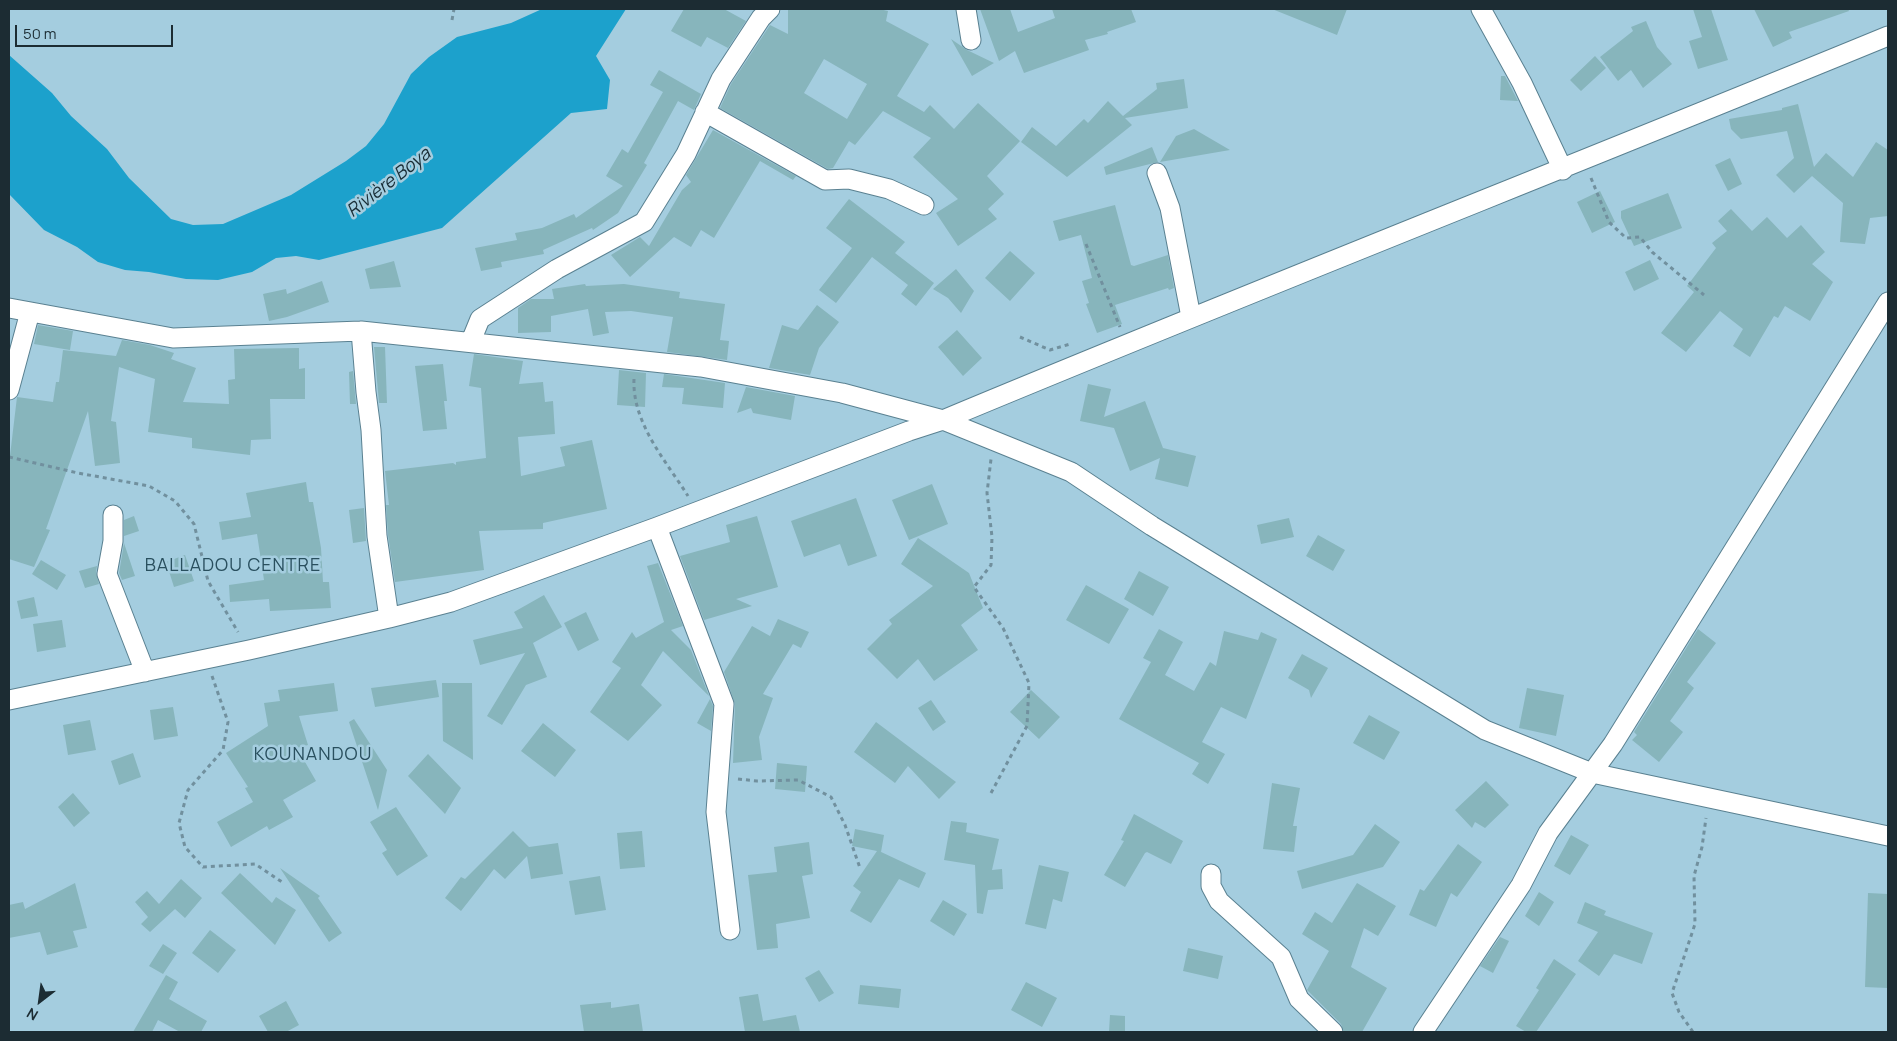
<!DOCTYPE html>
<html>
<head>
<meta charset="utf-8">
<style>
  body { margin:0 }
  #map { position:relative; width:1897px; height:1041px; overflow:hidden; background:#a4cddf; font-family:Manrope,sans-serif }
  canvas { display:block }
  .frame { position:absolute; inset:0; border:10px solid #1c2c33; pointer-events:none }
  .north { position:absolute; left:15px; top:976px; width:50px; height:50px; -webkit-text-stroke:4px #a4cddf; paint-order:stroke; rotate:210deg; font-size:14px; font-weight:700; line-height:20px; text-align:center; color:#1c2c33 }
  .north::after { content:''; display:block; margin:auto; width:18px; height:22px; background:#1c2c33; clip-path:polygon(50% 0,100% 100%,50% 72%,0 100%) }
  .scale { position:absolute; left:15px; top:25px; width:158px; height:22px; box-sizing:border-box; border:2px solid #1c2c33; border-top:0; padding-left:6px; font-size:15px; line-height:18px; white-space:nowrap; color:#1c2c33; -webkit-text-stroke:4px #a4cddf; paint-order:stroke }
</style>
</head>
<body>
<div id="map">
<canvas width="1897" height="1041"></canvas>
<div class="frame"></div>
<div class="north">N</div>
<div class="scale">50 m</div>
</div>
<script>
const context = document.querySelector('canvas').getContext('2d');
context.lineJoin = 'round';
function fillPath(path, color) { context.fillStyle = color; context.fill(path, 'evenodd'); }
function trace(path, color, width, dash) { context.strokeStyle = color; context.lineWidth = width; context.lineCap = dash ? 'butt' : 'round'; context.setLineDash(dash || []); context.stroke(path); }
function write(font, color, halo, rows, align = 'center') {
  context.font = font + ' Manrope,sans-serif'; context.lineWidth = 5; context.setLineDash([]); context.textBaseline = 'middle'; context.strokeStyle = halo; context.fillStyle = color; for (const [text, x, y, turn = 0] of rows) {
    context.save(); context.translate(x, y); context.rotate((+turn || 0) * Math.PI / 180); context.textAlign = isNaN(turn) ? turn : align; if (halo) context.strokeText(text, 0, 0); context.fillText(text, 0, 0); context.restore();
  }
}
fillPath(new Path2D(`
  M542 9H626L596 56 610 80 607 109 571 113 442 228 319 260 296 256 276 258 252 272 218 280 186 279 149 272 125 270 98 262 77 247 44 230 9 194V55L52 93 71 116 107 149 129 178 171 219 193 225 223 224 291 195 346 161 366 146 384 124 411 74 429 57 457 37 511 23Z`), '#1ca1cc');
fillPath(new Path2D(`
  M684 9H724L746 21 728 48 707 37 701 47 671 31Z
  M788 9H879L888 11 886 21 929 44 897 96 924 112 930 105 954 129 978 103 1020 141 987 176 1004 194 988 209 997 219 958 246 936 213 958 199 913 157 931 138 883 111 855 145 849 141 833 168 828 169 720 108 731 84 770 25 788 34ZM824 59 867 84 847 119 804 93Z
  M980 9H1010L1018 32 1055 18 1052 9H1131L1136 22 1107 32 1108 34 1085 40 1089 50 1024 73 1015 51 999 61Z
  M1272 9H1347L1337 35Z
  M1693 9H1711L1728 60 1698 69 1689 41 1702 37Z
  M1754 9H1848L1849 11 1789 32 1792 38 1773 47Z
  M1646 21 1657 47 1672 64 1643 88 1631 70 1618 81 1600 57 1633 31 1631 27Z
  M951 39 967 50 994 63 972 76Z
  M1595 56 1606 68 1581 91 1570 80Z
  M659 70 701 94 694 110 678 101 644 163 647 165 618 213 593 230 592 228 543 250 544 254 501 262 502 267 481 271 475 248 517 240 515 233 542 228 574 214 576 218 623 186 606 176 622 149 628 153 663 92 650 85Z
  M1501 76H1505L1518 101 1500 100Z
  M1184 79 1188 108 1125 118 1132 125 1067 177 1021 142 1032 127 1056 146 1084 119 1088 123 1108 101 1123 116 1157 89 1156 83Z
  M1798 104 1814 167 1826 153 1853 177 1876 142 1888 150V216L1870 218 1865 244 1840 242 1843 203 1812 176 1794 193 1776 175 1794 158 1787 131 1741 139 1731 129 1729 119 1782 110V108Z
  M1194 129 1230 150 1160 162 1176 136Z
  M713 130 796 176 793 180 760 161 714 238 701 230 691 247 674 237 630 277 611 255 640 237 649 246 682 190 691 182 686 175Z
  M1152 147 1158 162 1106 175 1104 167Z
  M1730 158 1742 184 1728 191 1715 165Z
  M1600 191 1615 222 1592 233 1577 202Z
  M1668 193 1682 228 1634 246 1621 218V211Z
  M849 199 905 242 895 253 934 283 916 306 901 294 908 285 872 257 836 303 819 290 852 248 826 228Z
  M1115 205 1131 265 1134 266 1168 255 1174 288 1169 290 1168 288 1115 305 1122 324 1097 333 1086 304 1089 303 1082 281 1092 278 1081 235 1059 241 1053 221Z
  M1731 209 1752 231 1767 217 1787 238 1801 225 1825 252 1812 264 1833 282 1810 321 1785 306 1778 318 1774 316 1750 357 1733 346 1743 329 1720 311 1686 352 1661 333 1694 292 1687 286 1716 248 1712 243 1727 231 1718 221Z
  M1010 251 1035 273 1010 301 985 278Z
  M1650 260 1659 279 1634 291 1625 272Z
  M394 261 401 287 370 289 365 269Z
  M956 269 974 291 961 313 948 298 933 289Z
  M322 281 329 302 287 317 269 321 263 294 286 289 287 294Z
  M585 284 586 286 624 284 680 292 679 298 725 304 720 340 729 341 727 360 667 352 673 317 631 311 605 312 609 333 593 336 588 309 551 316V332L518 333V308L531 299H554L552 289Z
  M817 305 839 322 819 348 810 375 769 368 782 325 798 330Z
  M38 325 73 331 70 350 34 344Z
  M957 330 982 358 963 376 938 347Z
  M122 340 150 345 174 353 171 359 196 368 183 402 229 404 228 380 235 379 234 349 299 348V369L305 368V399H270L271 439 251 440 250 455 192 448V438L148 432 155 379 119 367 111 421 116 422 120 463 95 466 88 411 46 529 50 530 34 567 9 559V464L17 397 53 402 56 382H59L63 350 116 356Z
  M374 347H385L387 403H379Z
  M474 354 523 361 519 384 543 382 545 402 553 401 555 434 518 437 521 476 565 466 560 447 592 440 607 509 543 523V529L479 531 484 570 395 582 388 535 386 505H389L385 471 453 463 456 465V462L486 458 481 388 469 386Z
  M443 364 447 401H444L447 429 423 431 415 366Z
  M619 370 646 373 645 407 617 405Z
  M353 371 356 404H350L349 372Z
  M664 374 725 383 723 408 682 404 684 388 662 387Z
  M1088 384 1111 389 1104 417 1145 401 1163 448 1196 456 1188 487 1155 479 1160 458 1130 471 1114 428 1080 421Z
  M746 387 795 396 791 420 753 413 751 408 737 413Z
  M306 482 309 502H313L321 548 323 582H329L331 608 270 611 269 599 230 602 229 585 264 580 257 534 222 540 219 522 251 517 246 493Z
  M932 484 948 524 909 540 892 500Z
  M856 498 877 556 848 566 840 544 804 557 791 521Z
  M364 508 366 541 353 543 349 510Z
  M134 516 139 531 124 536V520Z
  M757 516 778 587 736 599 752 606 704 620 680 556 730 542 726 525Z
  M1289 518 1294 537 1261 544 1257 525Z
  M1318 535 1345 550 1333 571 1306 556Z
  M918 538 969 573 983 608 961 625 978 650 934 681 918 659 897 679 867 649 892 624 889 620 933 586 901 564Z
  M124 543 135 576 122 580 119 573Z
  M185 555 194 581 174 587 166 562Z
  M41 560 66 575 57 590 32 574Z
  M658 563 683 626 671 630 691 650 709 696 663 651 641 685 662 705 628 741 590 712 621 668 612 662 632 632 636 638 664 622 647 566Z
  M97 566 96 572 99 584 85 588 79 571Z
  M1139 571 1169 587 1153 616 1124 599Z
  M1086 585 1129 609 1109 644 1066 620Z
  M544 595 562 627 533 643 547 677 526 685 502 725 487 716 525 653 480 665 473 640 523 628 514 612Z
  M34 597 38 616 21 619 17 601Z
  M586 612 599 640 578 651 564 623Z
  M778 619 809 632 801 648 793 644 763 694 773 698 759 737 762 760 733 763 735 704 724 672 752 626 770 636Z
  M62 620 66 647 37 652 33 624Z
  M1159 629 1183 642 1165 675 1194 691 1210 662 1216 666 1224 631 1258 640 1261 632 1277 639 1246 719 1221 707 1202 742 1225 754 1208 784 1192 774 1199 763 1119 719 1151 662 1143 658Z
  M1698 629 1716 643 1687 682 1694 688 1670 721 1683 732 1659 762 1632 740 1637 735 1634 732Z
  M1302 654 1328 668 1311 698 1309 690 1288 678Z
  M436 680 439 697 375 707 371 688Z
  M334 683 338 711 299 716 308 745 297 748 316 781 283 800 293 817 269 830 267 826 231 847 217 822 253 802 245 788 248 787 226 753 268 726 264 703 280 701 278 690Z
  M442 683H472L473 760 443 741Z
  M1527 688 1564 695 1556 736 1519 728Z
  M1031 690 1060 717 1039 739 1010 712Z
  M710 699 713 706 711 731 697 723Z
  M931 700 946 722 933 731 918 708Z
  M173 707 178 736 154 740 150 710Z
  M1369 715 1400 732 1384 760 1353 743Z
  M354 719 387 770 378 810 349 722Z
  M90 720 96 750 68 755 63 725Z
  M876 722 956 782 939 799 908 766 895 783 854 752Z
  M543 723 576 750 555 777 521 751Z
  M133 753 141 777 119 785 111 761Z
  M428 754 461 788 445 814 408 776Z
  M777 763 807 766 805 792 775 789Z
  M1486 781 1509 805 1485 828 1475 822 1472 828 1455 810Z
  M1272 783 1300 788 1293 826H1297L1294 852 1263 849Z
  M73 793 90 813 74 827 58 807Z
  M396 807 428 856 397 876 382 853 387 850 370 822Z
  M1134 814 1183 841 1171 864 1147 852 1145 853 1125 887 1104 875 1124 841 1121 840Z
  M951 821 967 823 966 832 999 839 992 870 1002 869 1003 889 988 890 983 914 977 913 975 865 944 860Z
  M1375 824 1400 842 1383 867 1302 889 1297 871 1353 855Z
  M855 829 884 835 881 852 879 851 926 873 919 888 899 879 871 923 850 911 861 892 853 886 877 851 852 846Z
  M513 831 529 847 558 843 563 874 531 879 527 856 505 879 494 869 461 911 445 898 461 877 465 879Z
  M642 831 645 867 620 869 617 833Z
  M1571 835 1589 845 1570 875 1554 866Z
  M809 842 813 874 802 876 810 918 776 924 778 948 757 950 748 875 777 872 774 847Z
  M1458 844 1482 862 1457 897 1451 893 1436 927 1409 915 1420 889 1424 891Z
  M1039 865 1069 872 1062 902 1053 899 1046 929 1025 924Z
  M280 868 320 896 318 898 342 933 329 942Z
  M240 873 272 903 276 897 296 910 275 945 221 893Z
  M600 876 606 910 575 915 569 881Z
  M181 879 202 898 185 918 175 909 150 932 141 924 148 917 135 902 147 891 159 904Z
  M75 883 87 928 73 931 78 947 47 955 40 932 9 938V905L23 902 25 909Z
  M1357 883 1396 906 1378 936 1364 928 1351 967 1387 988 1362 1032H1344L1341 1024 1307 990 1329 951 1302 934 1315 912 1332 923Z
  M1539 892 1554 902 1539 926 1525 916Z
  M1868 893 1888 894V988L1865 987Z
  M943 900 967 914 954 936 930 921Z
  M1585 902 1606 911 1604 915 1653 933 1642 964 1614 954 1599 976 1578 961 1598 932 1577 923Z
  M210 930 236 950 218 973 192 953Z
  M1500 937 1509 941 1493 973 1480 966Z
  M163 944 177 953 163 974 149 966Z
  M1188 948 1223 956 1218 979 1183 971Z
  M1554 959 1576 974 1536 1032H1526L1516 1026 1539 990 1536 988Z
  M819 970 834 993 819 1002 805 978Z
  M166 975 178 982 169 999 207 1021 201 1032H180L158 1020 152 1032H133Z
  M1026 982 1057 998 1042 1027 1011 1010Z
  M860 985 901 989 899 1008 858 1004Z
  M758 994 763 1021 796 1015 800 1032H745L739 997Z
  M286 1001 299 1025 286 1032H268L259 1016Z
  M611 1002V1008L639 1004 643 1032H584L580 1005Z
  M1110 1015 1125 1016V1032H1109Z`), '#87b5bc');
const street = new Path2D(`
  M966 9 971 40
  M1481 9 1522 83 1563 170
  M705 112 825 180 849 179 889 189 924 205
  M1157 173 1170 208 1191 317
  M9 308 173 338 361 331 701 367 842 393 943 420 1071 472 1152 526 1485 730 1592 773 1888 836
  M361 331 366 392 371 430 377 536 389 618
  M471 341 480 319 557 269 644 222 686 154 721 79 761 18 770 9
  M9 390 30 312
  M113 515V541L107 574 145 672
  M657 527 724 704 716 812 730 930
  M9 700 249 650 389 618 451 602 657 527 909 431 943 420C1257 289 1574 165 1888 36
  M1211 874V886L1219 901 1281 957 1299 999 1333 1032
  M1423 1032 1521 885 1548 833 1613 744 1888 302`);
trace(street, '#5a8191', 21);
trace(new Path2D(`
  M452 20 454 9
  M1591 178 1609 222 1626 238 1640 237 1652 252 1704 295
  M1086 244 1120 327
  M1020 337 1050 350 1070 344
  M634 379C632 423 666 461 688 496
  M9 457 78 473 149 486 175 501 194 524 208 581 238 632
  M212 676 228 722 223 750 188 790 179 823 185 847 203 867 255 864 282 882
  M738 779 757 781 798 780 831 797 845 825 860 868
  M991 793 1027 726 1029 683 1003 628 974 587 991 565 992 537 987 493 991 459
  M1693 1032 1679 1012 1672 993 1695 924 1694 876 1702 847 1706 818`), '#71909e', 3, [4, 4]);
trace(street, '#fff', 19);
write('italic 18px', '#182c35', '#a4cddf', [
  ["Rivière Boya",389,183,-38]
]);
context.letterSpacing = '1px';
write('18px', '#294f5e', '#a4cddf', [
  ["BALLADOU CENTRE",233,566],
  ["KOUNANDOU",313,755]
]);
context.letterSpacing = '0px';
</script>
</body>
</html>
